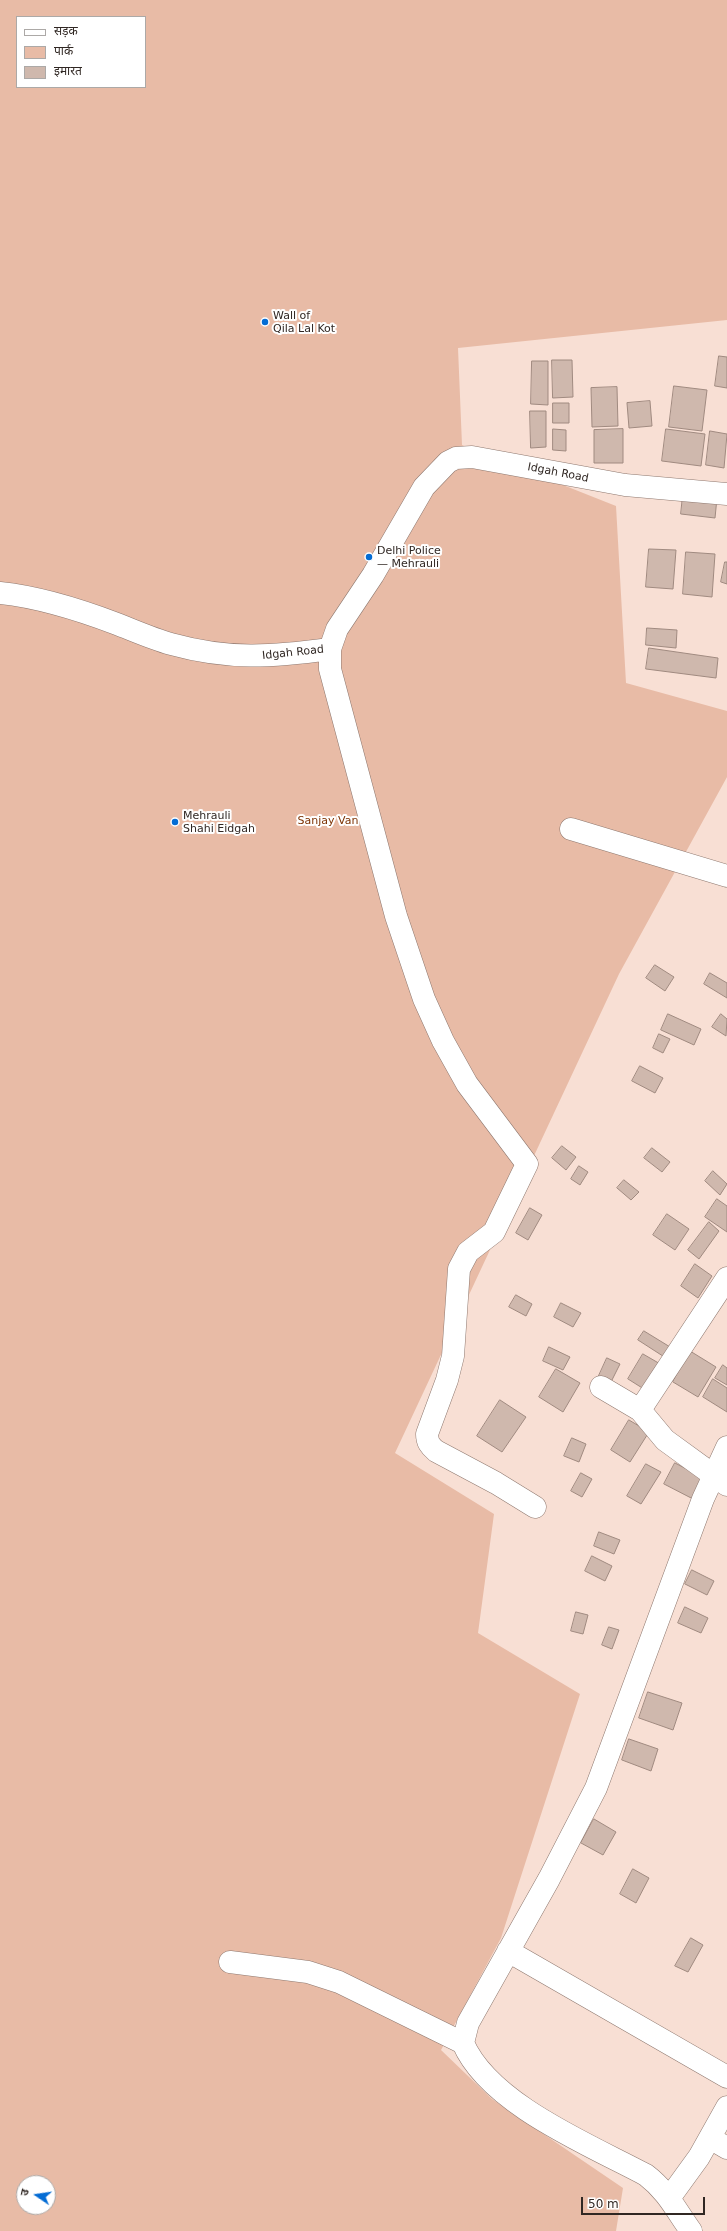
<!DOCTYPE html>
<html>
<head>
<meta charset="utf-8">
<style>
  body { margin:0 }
  #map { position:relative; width:727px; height:2231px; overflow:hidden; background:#f8dfd4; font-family:"DejaVu Sans","Noto Sans Devanagari",sans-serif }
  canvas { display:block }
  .legend { position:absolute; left:16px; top:16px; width:130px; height:72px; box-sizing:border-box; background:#fff; border:1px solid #aca9a7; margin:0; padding:5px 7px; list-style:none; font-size:12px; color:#302723 }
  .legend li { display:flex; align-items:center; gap:8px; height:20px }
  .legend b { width:20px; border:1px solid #aca9a7 }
  .north { position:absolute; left:16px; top:2175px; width:40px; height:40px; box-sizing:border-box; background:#fff; border:1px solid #aca9a7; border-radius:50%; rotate:283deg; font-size:11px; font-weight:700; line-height:16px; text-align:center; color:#302723 }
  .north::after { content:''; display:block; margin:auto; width:14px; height:18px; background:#046cd4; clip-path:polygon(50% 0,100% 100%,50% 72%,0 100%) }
  .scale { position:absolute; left:581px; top:2197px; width:124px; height:18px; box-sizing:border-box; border:2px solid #302723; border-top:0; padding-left:5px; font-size:12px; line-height:14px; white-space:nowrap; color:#302723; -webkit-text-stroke:3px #fff; paint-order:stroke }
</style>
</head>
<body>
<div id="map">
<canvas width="727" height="2231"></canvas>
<ul class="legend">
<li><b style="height:5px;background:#fff"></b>सड़क</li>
<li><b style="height:11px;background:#e8bba6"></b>पार्क</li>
<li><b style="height:11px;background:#cfb8ad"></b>इमारत</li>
</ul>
<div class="north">उ</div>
<div class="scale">50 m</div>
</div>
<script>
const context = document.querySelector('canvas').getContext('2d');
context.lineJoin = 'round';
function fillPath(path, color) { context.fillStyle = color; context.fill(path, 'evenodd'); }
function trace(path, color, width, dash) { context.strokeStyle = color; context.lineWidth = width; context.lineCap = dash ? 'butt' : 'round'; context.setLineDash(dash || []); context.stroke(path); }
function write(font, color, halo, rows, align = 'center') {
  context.font = font + ' "DejaVu Sans",sans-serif'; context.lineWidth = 4; context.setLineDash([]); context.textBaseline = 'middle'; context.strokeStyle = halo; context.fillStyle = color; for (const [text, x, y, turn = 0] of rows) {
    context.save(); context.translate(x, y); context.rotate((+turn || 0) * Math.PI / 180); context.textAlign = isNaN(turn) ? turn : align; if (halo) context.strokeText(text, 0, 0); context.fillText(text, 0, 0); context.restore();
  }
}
fillPath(new Path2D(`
  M0 0H727V320L458 348 462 445 616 506 626 683 727 711V777L619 974 395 1453 494 1514 478 1633 580 1694 501 1938 441 2050 492 2099 623 2188 616 2231H0ZM17 17H145V87H17ZM24 2183H48V2207H24Z`), '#e8bba6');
const building = new Path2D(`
  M719 356 727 357V388L715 386Z
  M552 360H572L573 397 553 398Z
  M532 361H548V405L531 404Z
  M674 386 707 390 702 431 669 427Z
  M617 387 618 426 592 427 591 388Z
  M650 401 652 426 629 428 627 403Z
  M553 403H569V423H553Z
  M530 411H546V447L531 448Z
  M553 429 566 430V451L553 450Z
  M623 429V463H594V430Z
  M666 429 705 434 701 466 662 461Z
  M710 431 727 434 724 468 706 465Z
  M683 495 717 498 715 518 681 514Z
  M649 549 676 550 673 589 646 587Z
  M686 552 715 554 712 597 683 594Z
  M725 562H727V584L721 582Z
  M647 628 677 630 676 648 646 645Z
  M649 648 718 658 716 678 646 669Z
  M655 965 674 977 665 991 646 978Z
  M710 973 727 983V998L704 984Z
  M668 1014 701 1029 694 1045 661 1030Z
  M721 1014 727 1019 726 1036 712 1027Z
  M659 1034 670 1039 663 1053 653 1048Z
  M640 1066 663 1078 655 1093 632 1081Z
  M562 1146 576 1157 566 1170 552 1158Z
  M652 1148 670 1162 662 1172 644 1158Z
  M579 1166 588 1172 580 1185 571 1179Z
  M713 1171 727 1184 720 1195 705 1181Z
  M624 1180 639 1192 631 1200 617 1188Z
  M717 1199 727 1206V1232L705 1217Z
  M530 1208 542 1215 528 1240 516 1233Z
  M667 1214 689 1229 675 1250 653 1235Z
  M709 1222 719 1231 699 1259 688 1250Z
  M695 1264 712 1276 698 1298 681 1286Z
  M516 1295 532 1304 526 1316 509 1307Z
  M561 1303 581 1313 573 1327 554 1317Z
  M644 1331 675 1350 669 1360 638 1340Z
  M549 1347 570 1357 563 1370 543 1361Z
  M690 1351 716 1367 698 1397 673 1382Z
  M643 1354 662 1365 647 1391 628 1379Z
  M607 1358 620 1364 609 1386 597 1380Z
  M723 1365 727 1368V1385L715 1378Z
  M556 1369 580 1383 563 1412 539 1397Z
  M713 1379 727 1388V1412L703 1397Z
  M500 1400 526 1417 502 1452 477 1436Z
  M629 1420 649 1432 630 1462 611 1450Z
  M572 1438 586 1444 579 1462 564 1456Z
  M675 1463 706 1479 695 1500 664 1484Z
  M646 1464 661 1472 641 1504 627 1496Z
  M581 1473 592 1479 582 1497 571 1491Z
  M599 1532 620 1540 614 1554 594 1546Z
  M592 1556 612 1566 605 1581 585 1571Z
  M692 1570 714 1581 707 1595 685 1584Z
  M685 1607 708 1618 701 1633 678 1623Z
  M576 1612 588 1615 583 1634 571 1631Z
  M609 1627 619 1630 612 1649 602 1645Z
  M648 1692 682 1703 673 1730 639 1718Z
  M629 1739 658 1749 651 1771 622 1760Z
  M594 1819 616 1832 603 1855 581 1843Z
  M633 1869 649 1878 636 1903 620 1894Z
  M691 1938 703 1945 688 1972 675 1966Z`);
fillPath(building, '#cfb8ad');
trace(building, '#a08a80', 1);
const minor = new Path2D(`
  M0 593C40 597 80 610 117 624 135 631 153 639 171 644 229 660 271 657 330 649
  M571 829 727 876
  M601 1387 640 1410 727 1278
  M640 1410 665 1440 727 1485
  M535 1507 496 1483 436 1451C430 1446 427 1442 427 1434L447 1380 453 1356 459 1269 468 1252 494 1232 527 1164 467 1084 443 1041 424 999 396 916 330 669V649L337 629 373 575 424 487 448 462 456 458 472 457 625 485 727 494
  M508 1951 727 2077
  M230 1962 308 1972 339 1982 463 2043
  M710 2138 727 2148
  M670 2197 699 2157 727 2107
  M691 2231C676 2210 667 2191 646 2175 590 2145 489 2104 463 2043L468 2023 549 1879 596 1788 703 1499 727 1447`);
trace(minor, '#8e786f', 23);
trace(minor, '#fff', 22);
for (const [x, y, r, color] of [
  [265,322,4,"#046cd4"],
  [369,557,4,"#046cd4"],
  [175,822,4,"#046cd4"]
]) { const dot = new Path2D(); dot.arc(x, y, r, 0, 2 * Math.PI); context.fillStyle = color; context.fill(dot); trace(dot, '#fff', 1.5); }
write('11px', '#302723', '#fff', [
  ["Wall of",273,316],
  ["Qila Lal Kot",273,329],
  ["Delhi Police",377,551],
  ["— Mehrauli",377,564],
  ["Mehrauli",183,816],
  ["Shahi Eidgah",183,829]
], 'left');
write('11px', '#302723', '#fff', [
  ["Idgah Road",558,473,11],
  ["Idgah Road",293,653,-6]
]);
write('11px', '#7d3304', '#fff', [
  ["Sanjay Van",328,821]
]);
</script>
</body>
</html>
